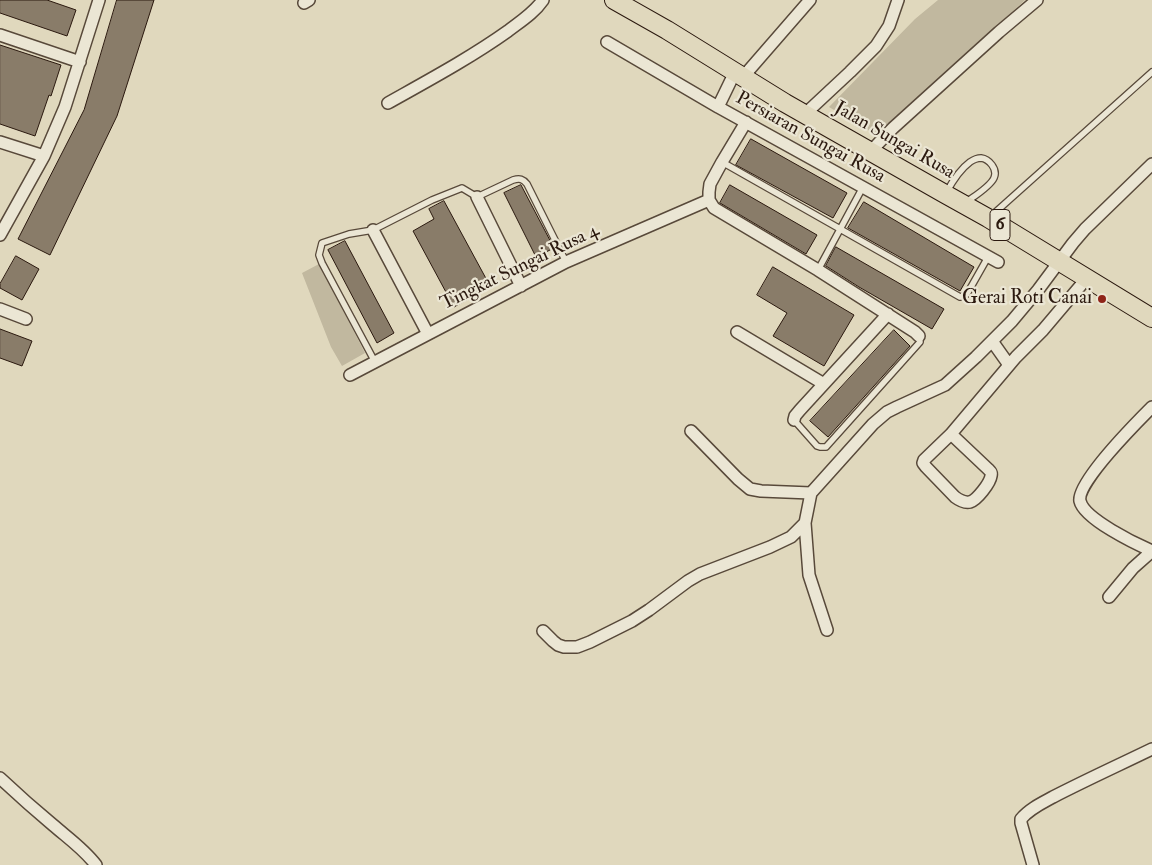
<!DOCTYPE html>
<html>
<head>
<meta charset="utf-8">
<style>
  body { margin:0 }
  canvas { display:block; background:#e0d8bd }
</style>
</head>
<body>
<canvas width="1152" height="865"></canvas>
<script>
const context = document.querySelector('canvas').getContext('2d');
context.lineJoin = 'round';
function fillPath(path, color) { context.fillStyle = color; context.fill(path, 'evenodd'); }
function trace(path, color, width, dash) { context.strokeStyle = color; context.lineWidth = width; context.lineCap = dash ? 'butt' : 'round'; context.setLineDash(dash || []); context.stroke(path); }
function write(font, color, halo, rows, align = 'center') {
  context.font = font + ' "IM FELL Double Pica",serif'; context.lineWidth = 4.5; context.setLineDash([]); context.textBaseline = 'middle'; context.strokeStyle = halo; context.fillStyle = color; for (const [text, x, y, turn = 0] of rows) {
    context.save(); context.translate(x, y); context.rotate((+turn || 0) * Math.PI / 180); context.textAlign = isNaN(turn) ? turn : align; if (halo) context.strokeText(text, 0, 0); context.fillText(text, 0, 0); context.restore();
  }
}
fillPath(new Path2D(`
  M938 0H1025L878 136 829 107 915 19Z
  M319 264 365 353 342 366 331 347 302 273Z`), '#c1b89f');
const building = new Path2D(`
  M0 0H47L76 10 67 36 0 13Z
  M117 0H154L117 116 50 255 18 239 84 110Z
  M0 45 61 65 51 96 49 95 35 136 0 124Z
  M751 139 847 193 833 218 736 165Z
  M521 185 554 248 536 257 504 193Z
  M730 185 817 235 806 254 720 203Z
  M444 201 489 284 468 296 470 298 454 307 413 231 434 219 429 209Z
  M864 202 974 267 960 291 848 228Z
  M345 241 394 333 377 343 328 250Z
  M836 247 944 309 932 329 859 287 826 266Z
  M16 256 39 269 22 300 0 288V284Z
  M773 267 854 315 824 366 773 336 787 313 757 295Z
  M0 329 32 341 22 366 0 358Z
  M894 330 910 346 828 437 810 421Z`);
fillPath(building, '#897c69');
trace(building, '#2b190f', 1);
const service = new Path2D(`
  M722 162 960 297 964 296 967 294 988 257
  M946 193C952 182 959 170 970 162 973 160 977 158 981 158 989 159 998 169 994 178 990 187 973 197 965 203
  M990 217 1152 72
  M818 270 863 187
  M375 362 322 263 319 255 322 243 349 234 373 230 432 200 462 188 477 197 513 180C520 178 523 179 527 184L566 262
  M794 420 817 446 820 447H826L920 342 919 336`);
const minor = new Path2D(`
  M304 3 309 0
  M0 35 80 62
  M607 42 718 107 998 262
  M743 77 810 0
  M388 103C429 80 470 58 508 31 521 21 534 13 543 0
  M718 107 735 72
  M805 114 850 72 876 46 889 26 898 0
  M746 122 722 162 710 184 709 192V200L714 208 818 270 915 332 919 336
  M0 142 44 156
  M871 151 893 128 999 32 1037 0
  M477 197 521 286
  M373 230 428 334
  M0 235 44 156 65 107 99 0
  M0 309 26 319
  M737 332 824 384
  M992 341 1009 365
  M350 375 566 262 709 200
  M1152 407C1138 421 1076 483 1080 501 1084 519 1136 544 1152 551
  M794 420 795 416 800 410 888 314
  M691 431 738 479 750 489 761 491 811 493
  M951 434 988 469C991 472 992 472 991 476 990 483 977 500 970 502 965 503 959 500 955 497L926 467 923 463 924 460 951 434 1016 357 1043 330 1087 278
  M805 523 809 575 827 630
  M1109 597 1133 568 1152 551
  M543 631 553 641 558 645 564 647H577L590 642 632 621 649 610 688 581 700 574 770 547 791 537 805 523 811 493 873 424 887 412 897 407 945 385 976 357 1012 321 1038 290 1073 243 1085 229 1152 164
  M0 778C17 794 35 810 53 825 68 838 84 849 96 865
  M1033 865 1021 823V819C1029 809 1042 803 1053 797 1086 780 1119 765 1152 749`);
const primary = new Path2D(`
  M614 0 667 30 785 103 945 194 988 218 1152 318`);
trace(service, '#58493a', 8);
trace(minor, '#58493a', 14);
trace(primary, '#2b190f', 20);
trace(service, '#ebe6d4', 5.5);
trace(minor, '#ebe6d4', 11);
trace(primary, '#e0d8bd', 18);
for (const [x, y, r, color] of [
  [1102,299,5,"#8f2418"]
]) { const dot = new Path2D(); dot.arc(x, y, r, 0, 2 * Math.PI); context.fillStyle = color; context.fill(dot); trace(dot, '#ebe6d4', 2); }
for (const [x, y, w] of [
  [1000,225,20]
]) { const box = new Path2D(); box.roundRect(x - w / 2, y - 15.5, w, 31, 4); context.fillStyle = '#ebe6d4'; context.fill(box); trace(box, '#2b190f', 1); }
write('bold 18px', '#2b190f', null, [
  ["6",1000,225]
]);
write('19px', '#2b190f', '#ebe6d4', [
  ["Persiaran Sungai Rusa",810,138,29],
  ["Jalan Sungai Rusa",894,141,30],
  ["Tingkat Sungai Rusa 4",520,268,-26]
]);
write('19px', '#2b190f', '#ebe6d4', [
  ["Gerai Roti Canai",1092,299]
], 'right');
</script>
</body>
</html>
